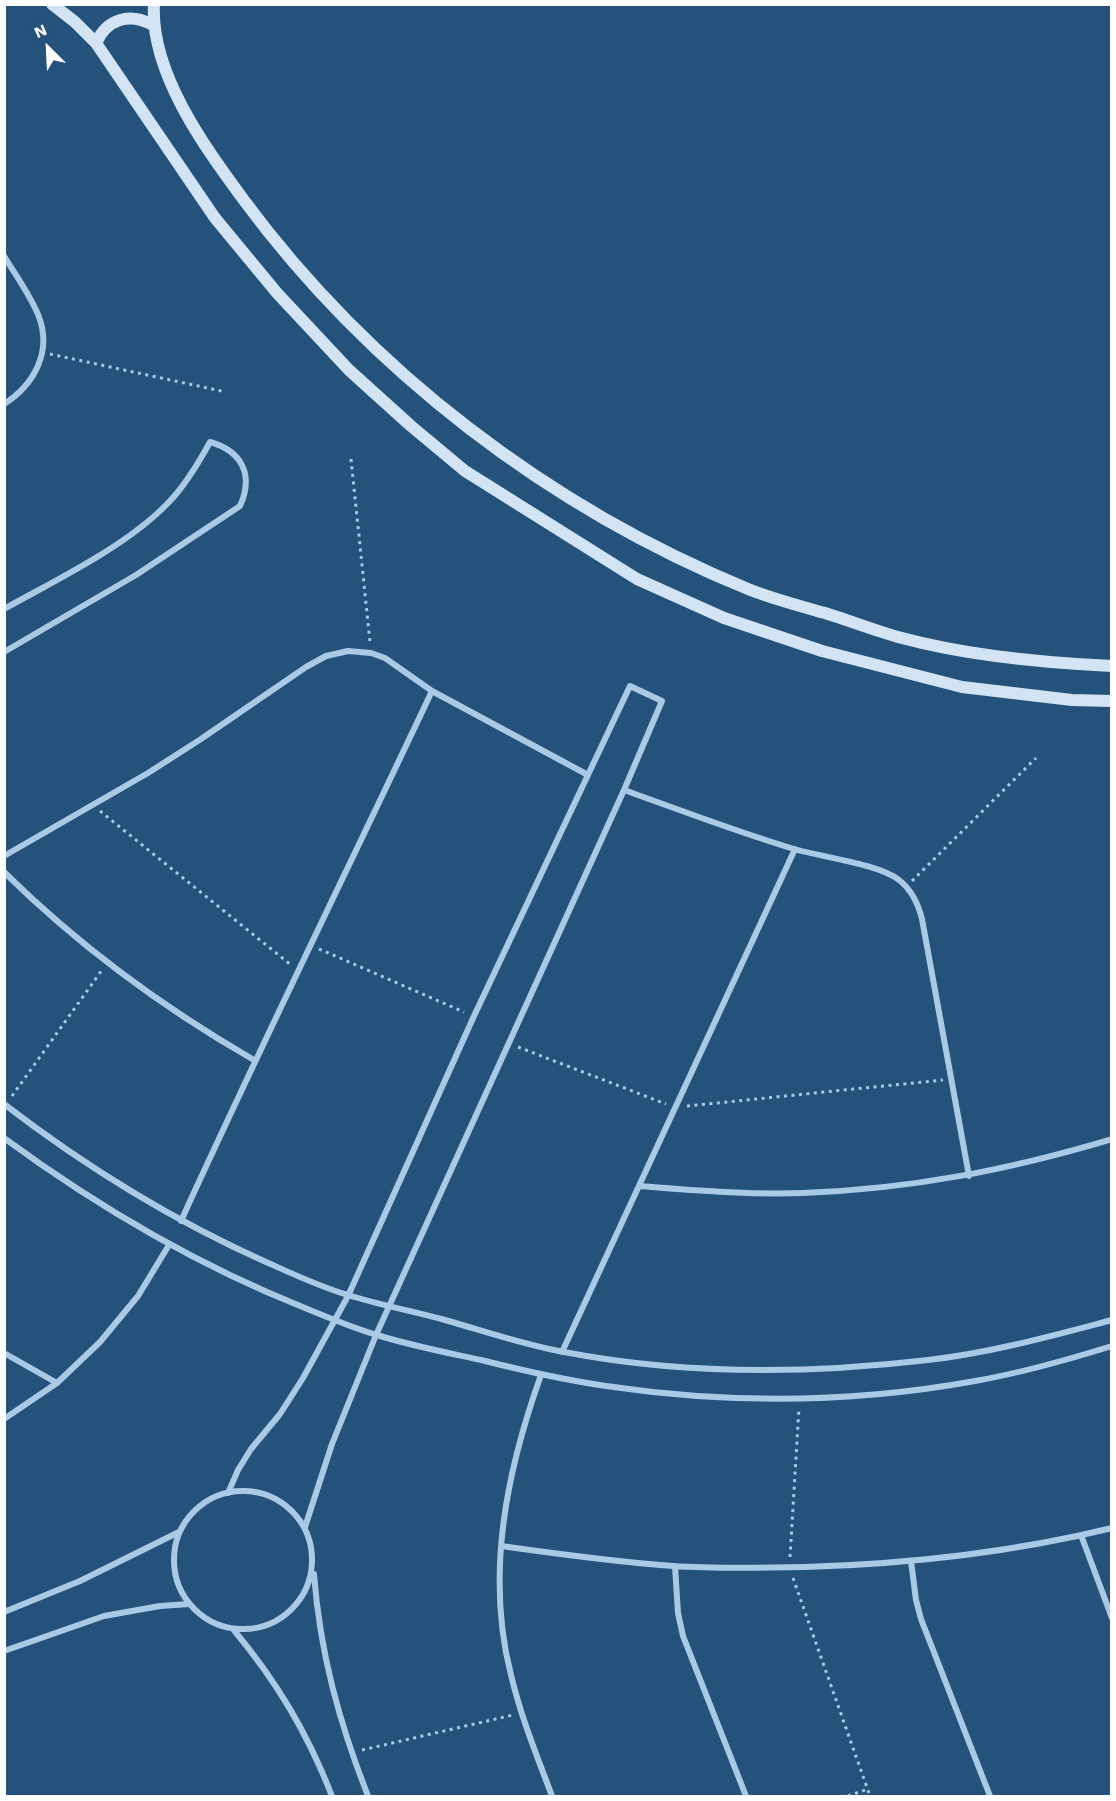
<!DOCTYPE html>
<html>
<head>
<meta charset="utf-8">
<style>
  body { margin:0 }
  #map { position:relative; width:1116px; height:1801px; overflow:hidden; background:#25527b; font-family:"Work Sans",sans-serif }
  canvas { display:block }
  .frame { position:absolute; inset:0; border:6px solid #fff; pointer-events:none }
  .north { position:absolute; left:18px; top:18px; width:60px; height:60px; -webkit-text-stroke:4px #25527b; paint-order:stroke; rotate:336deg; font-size:16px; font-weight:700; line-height:24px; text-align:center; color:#fff }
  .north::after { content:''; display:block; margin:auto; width:21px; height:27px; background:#fff; clip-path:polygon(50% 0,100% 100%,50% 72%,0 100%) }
</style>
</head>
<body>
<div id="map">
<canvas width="1116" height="1801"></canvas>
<div class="frame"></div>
<div class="north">N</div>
</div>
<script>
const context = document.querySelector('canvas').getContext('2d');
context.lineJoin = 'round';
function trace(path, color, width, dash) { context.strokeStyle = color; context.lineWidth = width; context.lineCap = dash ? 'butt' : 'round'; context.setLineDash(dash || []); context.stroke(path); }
trace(new Path2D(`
  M50 354 226 392
  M351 459 370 642
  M100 811 291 965
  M912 881 1036 758
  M319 949 464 1012
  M518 1047 666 1104
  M12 1096 102 970
  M687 1106 943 1080
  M790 1557 799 1408
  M793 1578 870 1796
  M362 1750 513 1715
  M848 1796 868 1789`), '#a9c9e4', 3, [3, 4.5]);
trace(new Path2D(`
  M4 256C16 276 31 296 39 317 52 352 34 385 4 404
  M4 609C56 580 127 546 168 503 185 486 198 464 210 442 242 451 254 475 240 506L136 575 4 652
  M624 790C680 810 737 832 794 849 821 857 879 864 899 880 912 890 918 903 922 919L969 1176
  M4 856 148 773 201 739 306 667 326 656 348 651 371 653 385 658 432 691 588 775
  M4 872C81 948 162 1007 254 1060
  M4 1104C86 1167 172 1220 266 1262 293 1274 320 1287 348 1295 379 1305 413 1311 445 1320 484 1331 524 1345 564 1352 683 1375 808 1374 928 1360 990 1353 1051 1336 1112 1320
  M4 1138C98 1207 197 1265 305 1308 329 1318 353 1328 377 1335 412 1346 449 1353 485 1361 525 1371 565 1380 606 1386 728 1404 854 1403 975 1381 1021 1373 1067 1360 1112 1346
  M639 1186C693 1190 748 1195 803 1193 911 1189 1008 1170 1112 1139
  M181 1221C262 1043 349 867 432 691
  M562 1352 795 849
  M4 1353 57 1383
  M541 1375C507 1470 485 1574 511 1675 521 1717 537 1756 552 1796
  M4 1419 57 1383 100 1342 138 1296 169 1245
  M174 1560a69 69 0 1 1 138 0a69 69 0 1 1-138 0Z
  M228 1493 238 1470 251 1449 280 1414 303 1378 348 1296 474 1016 630 686 662 701 624 790 376 1335 332 1444 305 1527
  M1081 1535 1112 1618
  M501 1546C558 1554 615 1562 673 1566 717 1569 761 1568 805 1567 909 1564 1010 1553 1112 1528
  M911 1561 916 1600 921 1619 990 1796
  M675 1566 678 1613 683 1636 746 1796
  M314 1574C320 1653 339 1722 368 1796
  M4 1612 80 1581 179 1532
  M233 1629C277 1682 307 1732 332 1796
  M4 1651 104 1616 160 1606 189 1604`), '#a9c9e4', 6);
trace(new Path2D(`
  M52 4 75 22 96 43 215 218 277 293 349 370 411 426 465 471 637 579 724 618 822 651 962 687 1072 700 1112 701
  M154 4C150 72 204 146 243 199 370 371 550 508 748 589 773 599 800 606 825 613 851 621 876 631 902 638 965 655 1047 663 1112 666
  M96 43C107 19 129 12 153 25`), '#d2e4f4', 12);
</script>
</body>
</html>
